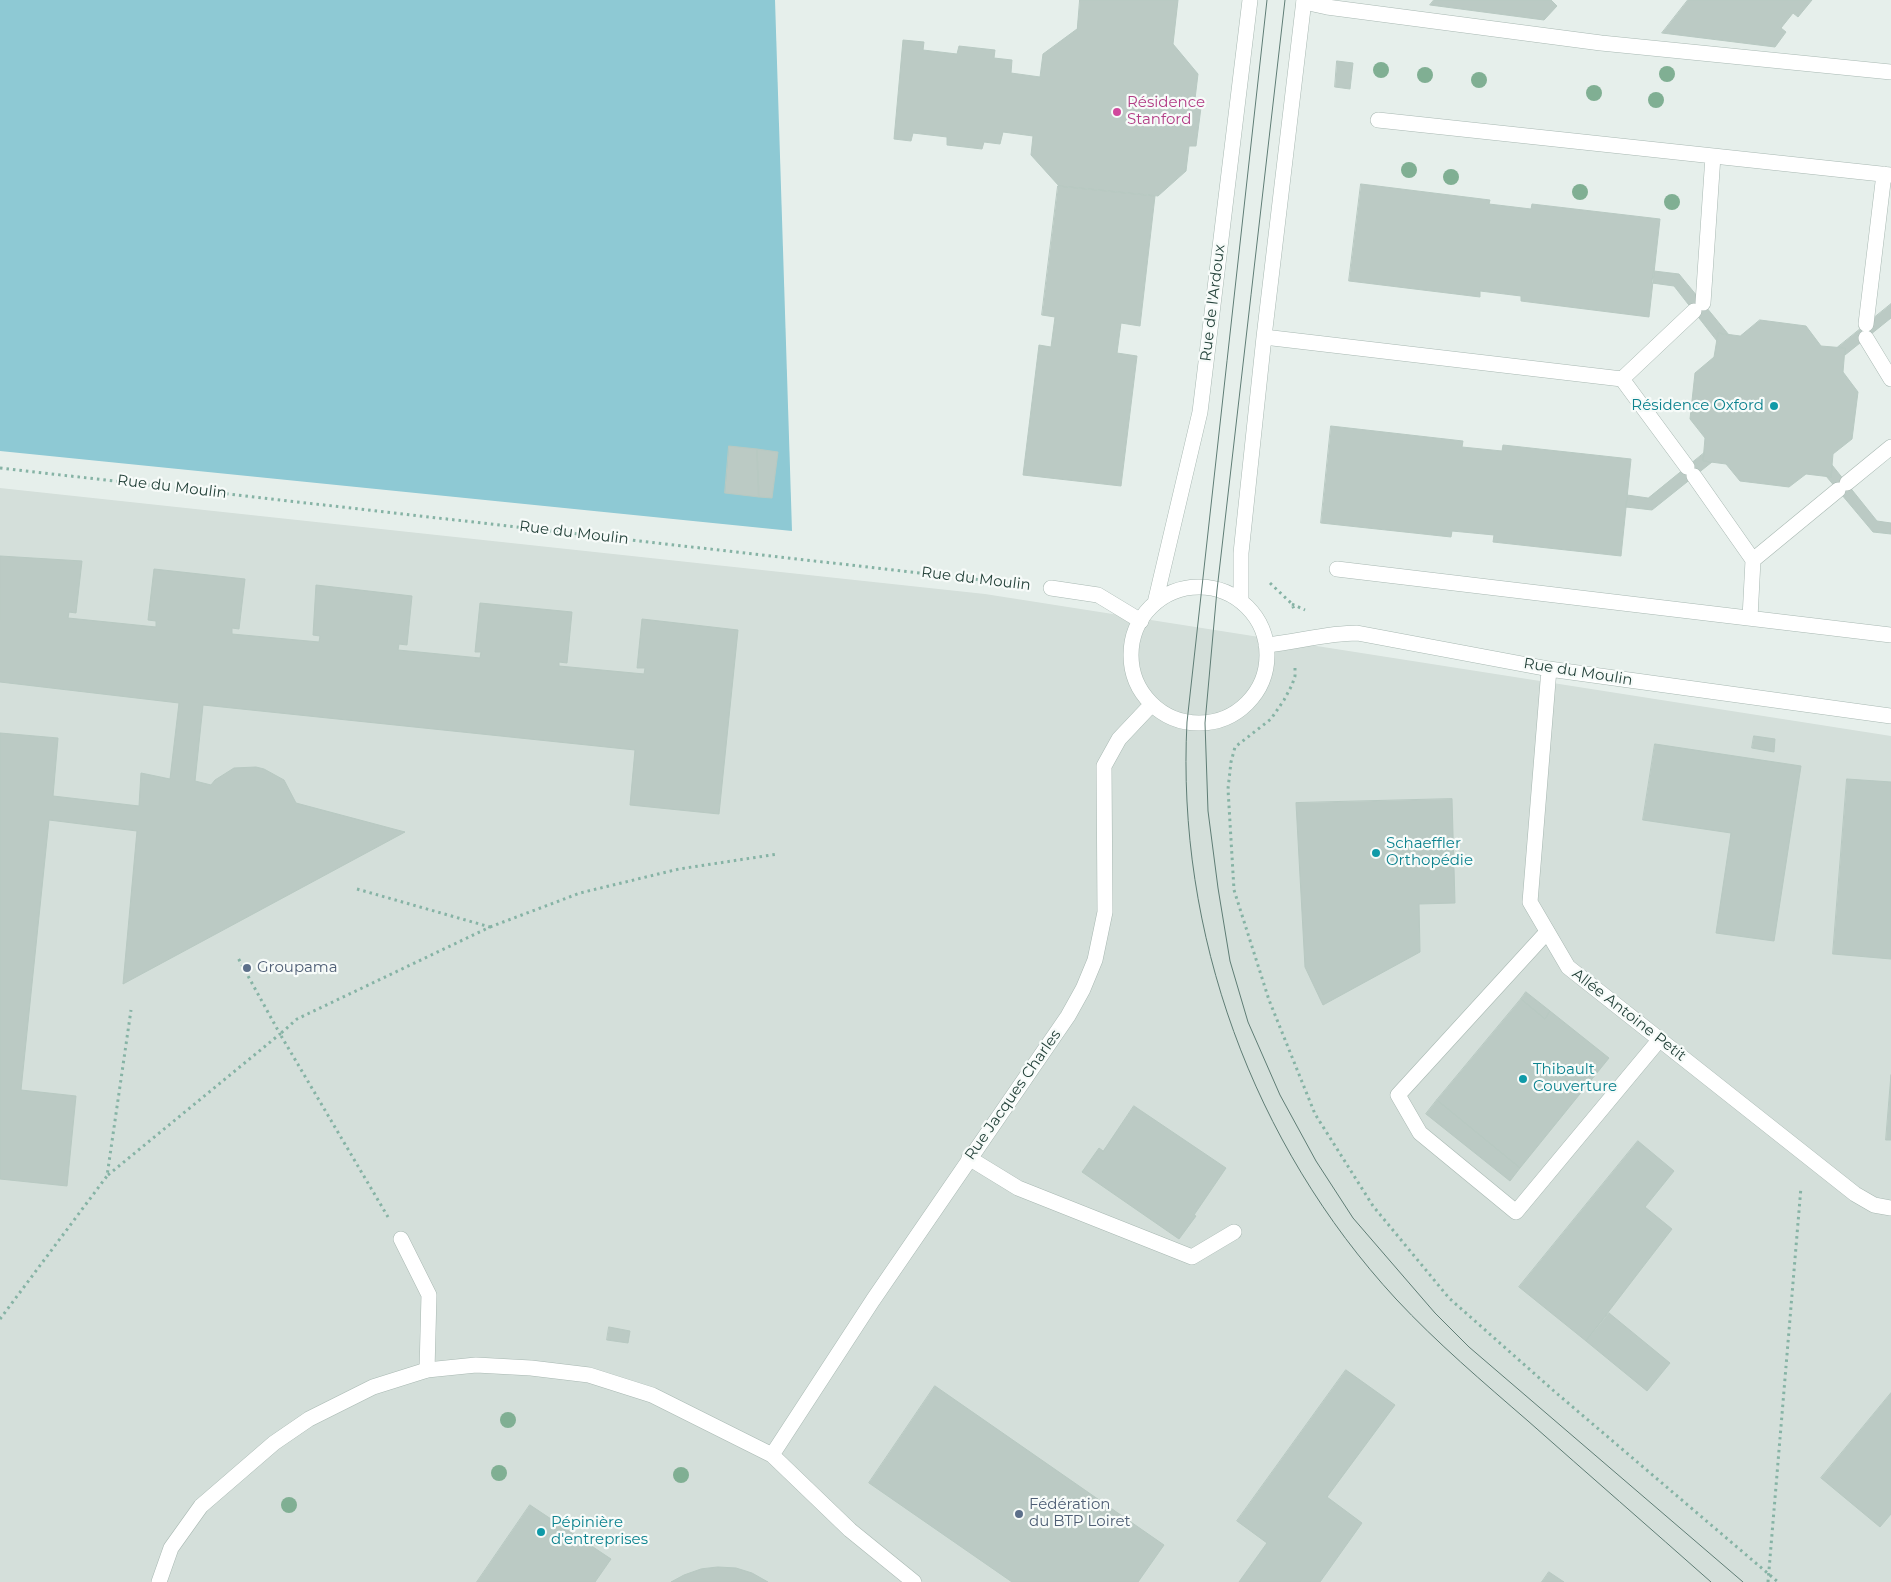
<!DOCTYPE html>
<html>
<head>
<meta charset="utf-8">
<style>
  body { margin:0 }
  canvas { display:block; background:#e6efeb }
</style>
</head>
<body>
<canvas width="1891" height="1582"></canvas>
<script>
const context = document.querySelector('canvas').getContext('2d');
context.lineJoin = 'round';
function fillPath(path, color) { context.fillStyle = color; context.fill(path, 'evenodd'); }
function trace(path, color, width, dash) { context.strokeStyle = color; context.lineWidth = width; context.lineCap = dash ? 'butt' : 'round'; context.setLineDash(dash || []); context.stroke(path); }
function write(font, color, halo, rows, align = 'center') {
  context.font = font + ' Montserrat,sans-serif'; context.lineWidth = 4.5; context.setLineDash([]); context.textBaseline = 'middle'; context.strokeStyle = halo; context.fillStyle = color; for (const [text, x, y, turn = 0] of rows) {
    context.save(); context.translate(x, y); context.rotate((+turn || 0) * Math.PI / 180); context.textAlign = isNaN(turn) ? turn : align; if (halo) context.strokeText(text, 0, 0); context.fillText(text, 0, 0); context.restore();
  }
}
fillPath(new Path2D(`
  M0 488 985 594 1891 736V1582H0Z`), '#d4dfda');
fillPath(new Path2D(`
  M0 0H775L792 531 0 451Z`), '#8ec9d4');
const building = new Path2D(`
  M1080 0H1178L1173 44 1198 74 1195 99 1202 100 1196 146H1189L1186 171 1158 196 1059 186 1031 155 1033 136 1003 132 1000 144 984 142 982 149 947 145V137L913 133 911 141 894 139 903 40 924 42 923 50 957 54 959 46 995 50 994 58 1012 60 1011 73 1040 77 1043 54 1077 29Z
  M1434 0H1551L1557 6 1544 20 1430 5Z
  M1688 0H1812L1798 17 1793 13 1781 28 1786 32 1775 47 1662 33Z
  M1337 61 1353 63 1350 89 1335 87Z
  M1361 184 1490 200 1489 204 1531 209 1532 204 1660 219 1649 317 1521 301V296L1480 291V297L1349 281Z
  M1058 186 1155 196 1140 326 1121 323 1117 353 1137 356 1121 486 1023 475 1039 345 1051 347 1055 317 1042 315Z
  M1654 271 1679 274 1729 335 1718 333 1717 341 1674 286 1652 283Z
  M1891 304V318L1845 355V348L1838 347Z
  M1760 320 1806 326 1821 346 1845 348 1843 372 1858 392 1852 439 1833 454 1831 477 1806 474 1789 487 1740 481 1726 464 1703 461 1705 438 1690 419 1695 373 1714 357 1718 333 1740 336Z
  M1331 426 1463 441 1462 447 1502 451 1503 445 1631 459 1621 556 1493 542 1494 535 1452 531 1451 537 1321 523Z
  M729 446 757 449 759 497 725 493Z
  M757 449 778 452 772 498 759 497Z
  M1704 453 1703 461 1712 462 1652 510 1626 507 1627 495 1648 498Z
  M1832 465 1877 521 1891 523V534L1873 532 1826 476 1831 477Z
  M0 556 82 561 76 613 69 612 68 618 156 627V621L148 620 154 569 245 579 239 629 232 628V634L319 642 320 636 313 635 316 585 412 596 407 645 399 644 398 650 480 658 481 652H475L480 603 572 612 567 663 559 662V666L644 674 645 668H637L642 619 738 630 719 814 630 805 635 750 203 705 195 781 211 785 215 780 234 768 256 767 264 769 284 780 296 803 405 832 123 984 137 831 49 820 21 1090 76 1096 67 1186 0 1179V733L58 738 53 796 139 806 141 773 170 779 179 703 0 682Z
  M1754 736 1775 739 1774 752 1752 748Z
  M1655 744 1801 766 1774 941 1716 933 1731 833 1643 820Z
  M1847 779 1891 782V959L1833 954Z
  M1452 799 1455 903 1419 904 1420 952 1323 1005 1305 967 1296 803Z
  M1526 992 1550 1011 1545 1019 1521 999Z
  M1521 999 1545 1019 1550 1011 1609 1058 1520 1168 1437 1100Z
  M1891 1075V1140H1886Z
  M1437 1100 1520 1168 1510 1181 1426 1114Z
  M1134 1106 1226 1168 1194 1215 1196 1216 1179 1239 1082 1172 1099 1148 1103 1151Z
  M1638 1141 1674 1171 1645 1207 1672 1229 1586 1341 1519 1287Z
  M1609 1313 1670 1363 1647 1391 1586 1341Z
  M609 1327 630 1331 628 1343 607 1340Z
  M1346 1370 1395 1405 1327 1497 1362 1523 1320 1582H1239L1267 1543 1237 1521Z
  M935 1386 1164 1545 1138 1582H1012L869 1483Z
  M1891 1393V1514L1880 1527 1821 1478Z
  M530 1505 611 1559 595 1582H477Z
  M718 1567 736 1568 752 1573 768 1582H671L684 1575 701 1569Z
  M1549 1572 1564 1582H1542Z`);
fillPath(building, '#bbcac4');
trace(building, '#b8c9c2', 1);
const service = new Path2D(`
  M1304 2 1327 7 1601 43 1891 72
  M1051 588 1098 595 1141 621
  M1547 932 1398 1095 1420 1133 1516 1212 1660 1039
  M969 1158 1018 1188 1192 1257 1234 1232
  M401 1239 429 1295 427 1370`);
const minor = new Path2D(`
  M1378 120 1891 175
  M1703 303 1713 156
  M1866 324 1884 174
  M1264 337 1622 379 1687 467
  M1866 338 1891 379
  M1622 379 1694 311
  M1694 476 1753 560 1838 490
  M1847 483 1891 447
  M1337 569 1891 635
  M1131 655a68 68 0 1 1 136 0a68 68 0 1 1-136 0Z
  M1241 601V553L1264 337 1304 0
  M1155 603 1200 412 1250 0
  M1750 618 1753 560
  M1266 645C1297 642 1327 633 1357 633L1549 669 1891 716
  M1549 669 1530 902 1568 967 1855 1194 1874 1205 1891 1208
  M772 1455 873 1300 1068 1016 1083 989 1095 960 1105 912 1104 766 1119 739 1152 704
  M159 1582 171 1548 201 1506 274 1443 309 1419 373 1387 427 1370 476 1365 531 1368 589 1375 652 1395 772 1455 850 1530 914 1582`);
trace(service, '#a8b8b2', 16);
trace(minor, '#a8b8b2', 16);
trace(new Path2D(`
  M0 468 1025 585
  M1270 583 1292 604 1295 612
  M1292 604 1305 610
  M1295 668V676L1292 685 1284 700 1271 719 1235 747 1231 762 1228 789 1234 890 1269 1000 1315 1114 1373 1206 1449 1298 1554 1391 1778 1582
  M357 889 490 927 297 1019 280 1034 388 1217
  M490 927 580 893 679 869 778 854
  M108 1175 280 1034 237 956
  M0 1319 107 1176 131 1010
  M1768 1582 1801 1187`), '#86b3a5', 3, [2.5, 4]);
trace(service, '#fff', 15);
trace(minor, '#fff', 15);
trace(new Path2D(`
  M1267 0 1187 722C1176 933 1253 1144 1396 1299 1437 1343 1483 1382 1528 1421 1589 1475 1650 1528 1711 1582
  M1285 0 1217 590 1205 723 1208 811 1218 888 1230 961 1248 1022 1280 1095 1316 1161 1353 1218 1435 1313 1469 1347 1743 1582`), '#5f7d75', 1);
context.fillStyle = '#80af93';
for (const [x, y] of [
  [1381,70],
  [1667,74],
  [1425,75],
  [1479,80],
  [1594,93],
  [1656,100],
  [1409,170],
  [1451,177],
  [1580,192],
  [1672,202],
  [508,1420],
  [499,1473],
  [681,1475],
  [289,1505]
]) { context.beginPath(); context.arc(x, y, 8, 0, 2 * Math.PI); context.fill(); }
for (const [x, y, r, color] of [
  [1117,112,5,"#d1479c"],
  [1774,406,5,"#0f9aa8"],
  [1376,853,5,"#0f9aa8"],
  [247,968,5,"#5c6f8a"],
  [1523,1079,5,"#0f9aa8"],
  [1019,1514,5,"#5c6f8a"],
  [541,1532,5,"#0f9aa8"]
]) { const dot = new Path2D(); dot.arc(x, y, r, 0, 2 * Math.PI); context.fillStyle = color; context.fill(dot); trace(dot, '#f7fbf9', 2); }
write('15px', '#b23c85', '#f7fbf9', [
  ["Résidence",1127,103],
  ["Stanford",1127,120]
], 'left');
write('15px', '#24423a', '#f7fbf9', [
  ["Rue de l'Ardoux",1213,303,-83],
  ["Rue du Moulin",172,487,7],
  ["Rue du Moulin",574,533,7],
  ["Rue du Moulin",976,579,7],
  ["Rue du Moulin",1578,672,9],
  ["Allée Antoine Petit",1629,1015,38],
  ["Rue Jacques Charles",1013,1095,-55]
]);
write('15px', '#0d838f', '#f7fbf9', [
  ["Résidence Oxford",1764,406,"right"],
  ["Schaeffler",1386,844],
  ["Orthopédie",1386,861],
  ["Thibault",1533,1070],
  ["Couverture",1533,1087],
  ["Pépinière",551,1523],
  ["d'entreprises",551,1540]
], 'left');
write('15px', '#4e5e75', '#f7fbf9', [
  ["Groupama",257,968],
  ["Fédération",1029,1505],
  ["du BTP Loiret",1029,1522]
], 'left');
</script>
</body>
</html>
